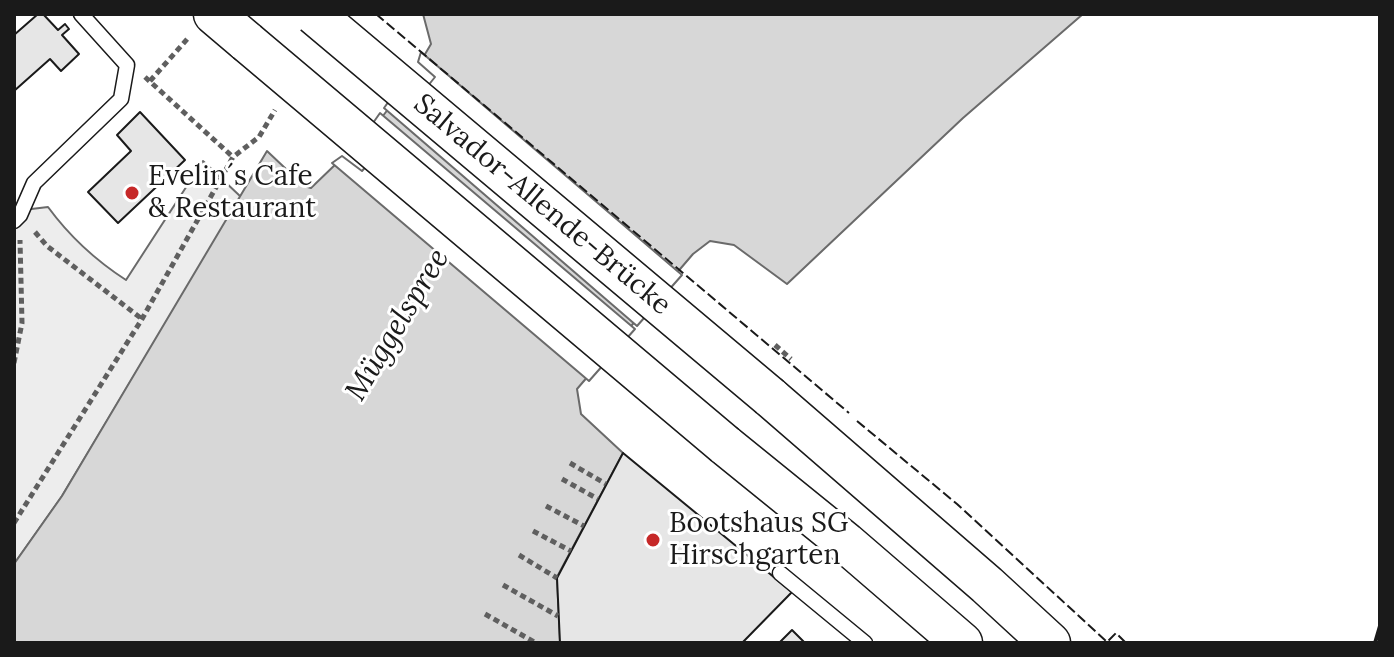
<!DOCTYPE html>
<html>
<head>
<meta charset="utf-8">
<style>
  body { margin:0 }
  #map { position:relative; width:1394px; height:657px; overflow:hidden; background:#fff; font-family:Lora,serif }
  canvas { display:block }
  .frame { position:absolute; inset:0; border:16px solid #1a1a1a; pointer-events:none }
</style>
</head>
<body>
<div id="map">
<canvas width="1394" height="657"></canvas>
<div class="frame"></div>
</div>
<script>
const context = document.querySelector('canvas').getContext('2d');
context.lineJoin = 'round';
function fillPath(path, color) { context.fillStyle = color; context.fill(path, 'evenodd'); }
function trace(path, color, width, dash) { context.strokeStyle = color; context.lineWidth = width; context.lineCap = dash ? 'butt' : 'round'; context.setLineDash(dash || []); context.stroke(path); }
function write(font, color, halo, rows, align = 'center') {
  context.font = font + ' Lora,serif'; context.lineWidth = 6; context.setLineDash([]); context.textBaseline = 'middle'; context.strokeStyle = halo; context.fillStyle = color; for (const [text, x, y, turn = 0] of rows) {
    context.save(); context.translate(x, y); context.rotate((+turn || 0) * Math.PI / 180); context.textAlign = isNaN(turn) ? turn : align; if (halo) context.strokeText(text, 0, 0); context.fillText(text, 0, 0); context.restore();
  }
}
const green = new Path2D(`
  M203 161 241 197 62 496 14 564V221L23 210 48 207C70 237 95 260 126 280Z`);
fillPath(green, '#ededed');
trace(green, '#6a6a6a', 2);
const water = new Path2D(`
  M423 14H1083L963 118 787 284 734 245 710 241 693 254 577 389 581 414 623 453 557 577 560 643H14V564L62 496 267 151 304 186 311 188 340 160 363 176 376 125 392 104 408 117 441 77 421 61 431 44Z`);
fillPath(water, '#d7d7d7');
trace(water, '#6a6a6a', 2);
const pier = new Path2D(`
  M421 52 682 275 637 326 384 108 389 101 407 112 435 77 418 62Z
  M380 113 635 329 589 381 332 163 342 156 362 171 389 140 373 123Z`);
fillPath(pier, '#fff');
trace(pier, '#6a6a6a', 2);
const building = new Path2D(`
  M38 14H43L58 30 65 24 69 29 62 35 79 54 61 71 50 59 14 91V35Z
  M140 112 185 160 118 223 88 192 131 151 117 135Z
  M623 453 792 592 742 643H560L557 578Z
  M792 630 805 643H779Z`);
fillPath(building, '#e6e6e6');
trace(building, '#1a1a1a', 2);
const lane = new Path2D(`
  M14 221 20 215 34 183 121 99 127 65 81 14
  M780 573 865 643`);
const secondary = new Path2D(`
  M214 14 247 42
  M770 397 987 585 1050 643
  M725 445 846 543 962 643`);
trace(lane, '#1a1a1a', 17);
trace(secondary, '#1a1a1a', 43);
trace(new Path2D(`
  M145 77 233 157
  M150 81 189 37
  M35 232 47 246 142 319
  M775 345 791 359
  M14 363 22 323 20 240
  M570 463 606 484
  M562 479 598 499
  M546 506 584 526
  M14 523 142 319 233 157 259 137 275 110
  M533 531 571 551
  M519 555 557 578
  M503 585 558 616
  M485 614 536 643`), '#5f5f5f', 5, [6, 4]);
trace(lane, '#fff', 14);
trace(secondary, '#fff', 40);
const secondaryBridge = new Path2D(`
  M314 14 770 397
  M247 42 725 445`);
trace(secondaryBridge, '#1a1a1a', 43, []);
trace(secondaryBridge, '#fff', 40);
trace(new Path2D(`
  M376 14 849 413
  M857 421 957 504 1107 642 1116 633 1126 643`), '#1a1a1a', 2, [10, 4]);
trace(new Path2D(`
  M1375 643 1380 626`), '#1a1a1a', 4);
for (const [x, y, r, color] of [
  [132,193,8,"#c62828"],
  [653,540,8,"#c62828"]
]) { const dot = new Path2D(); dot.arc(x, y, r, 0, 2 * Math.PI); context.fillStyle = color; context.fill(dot); trace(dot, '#fff', 3); }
write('28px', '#1a1a1a', '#fff', [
  ["Evelin´s Cafe",148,177],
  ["& Restaurant",148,209],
  ["Bootshaus SG",669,524],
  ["Hirschgarten",669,556]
], 'left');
write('28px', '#1a1a1a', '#fff', [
  ["Salvador-Allende-Brücke",542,205,40]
]);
write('italic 30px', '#1a1a1a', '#fff', [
  ["Müggelspree",398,325,-59]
]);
</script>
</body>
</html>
